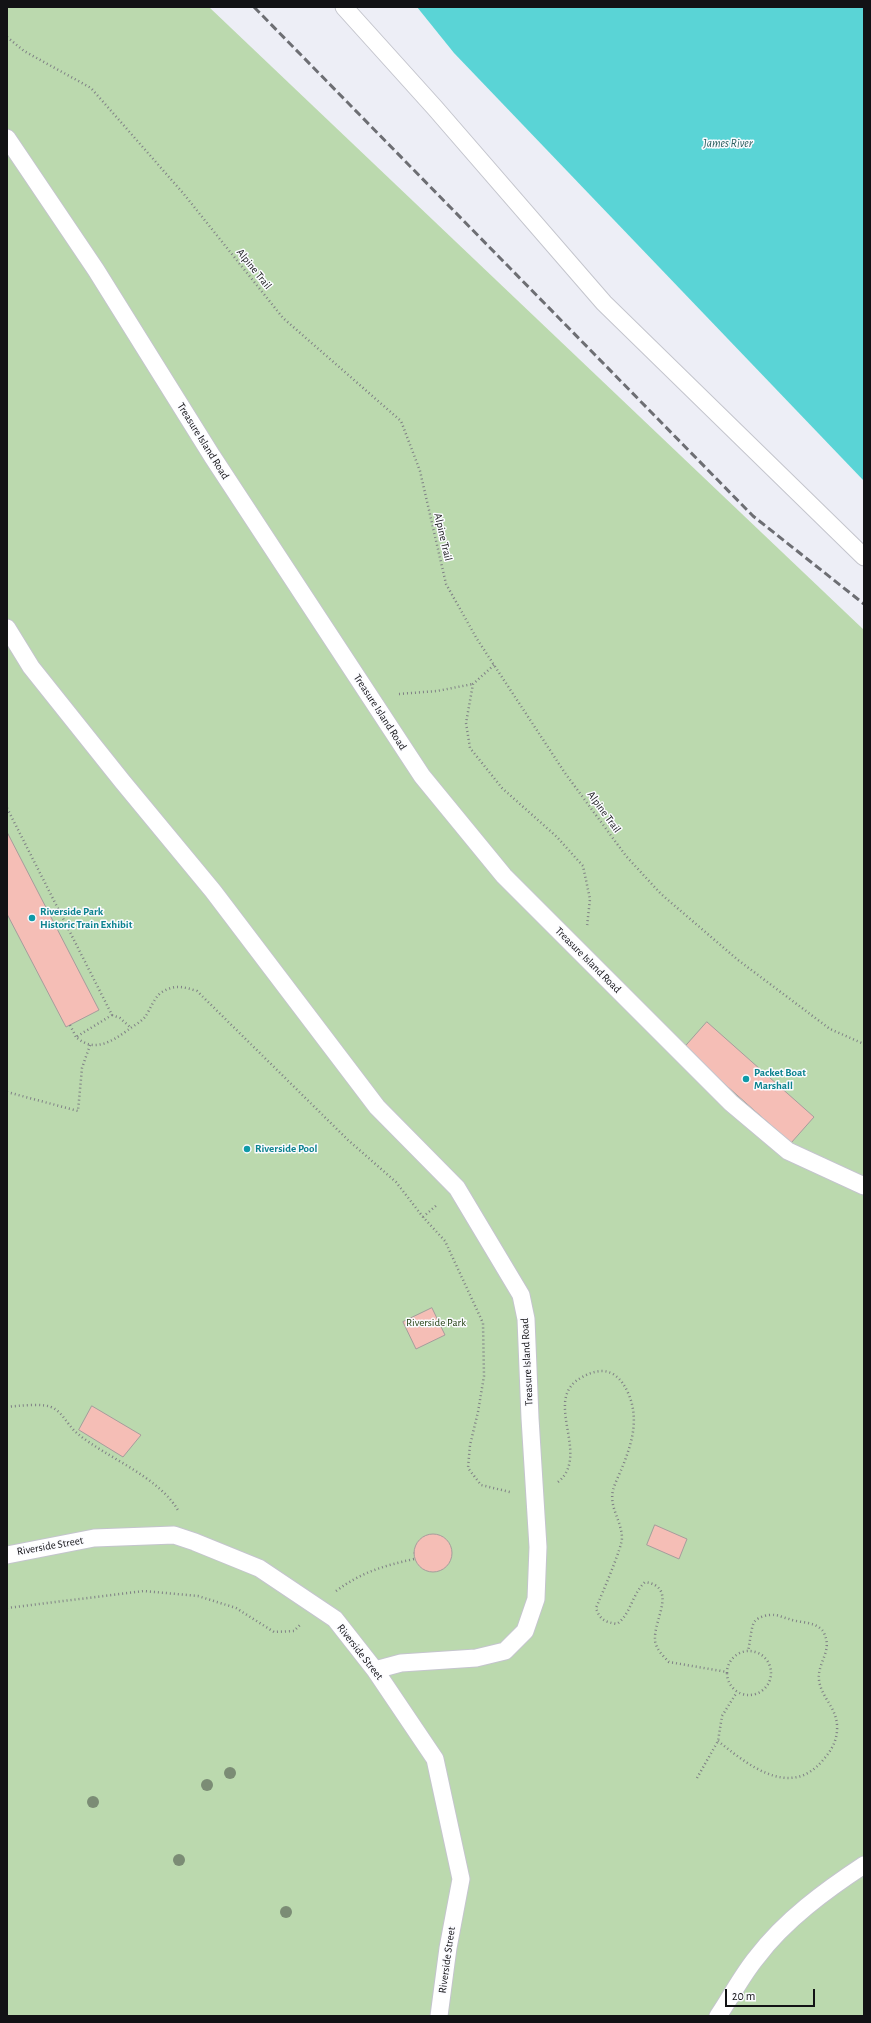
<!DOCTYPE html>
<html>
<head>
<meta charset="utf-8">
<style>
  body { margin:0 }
  #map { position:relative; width:871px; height:2023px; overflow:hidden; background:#edeef6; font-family:"Alegreya Sans",sans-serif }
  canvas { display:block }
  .frame { position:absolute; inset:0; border:8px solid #121215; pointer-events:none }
  .scale { position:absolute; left:725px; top:1989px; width:90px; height:18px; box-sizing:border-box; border:2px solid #121215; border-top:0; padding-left:5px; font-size:12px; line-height:14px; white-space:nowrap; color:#121215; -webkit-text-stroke:3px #fbfbff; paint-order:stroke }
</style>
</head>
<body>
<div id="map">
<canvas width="871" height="2023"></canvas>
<div class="frame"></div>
<div class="scale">20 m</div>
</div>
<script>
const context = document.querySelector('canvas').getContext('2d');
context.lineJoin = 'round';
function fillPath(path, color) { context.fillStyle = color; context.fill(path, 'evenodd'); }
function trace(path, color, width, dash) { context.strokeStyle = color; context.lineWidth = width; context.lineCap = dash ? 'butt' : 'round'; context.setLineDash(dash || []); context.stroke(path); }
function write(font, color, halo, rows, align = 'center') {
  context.font = font + ' "Alegreya Sans",sans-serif'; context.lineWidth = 3; context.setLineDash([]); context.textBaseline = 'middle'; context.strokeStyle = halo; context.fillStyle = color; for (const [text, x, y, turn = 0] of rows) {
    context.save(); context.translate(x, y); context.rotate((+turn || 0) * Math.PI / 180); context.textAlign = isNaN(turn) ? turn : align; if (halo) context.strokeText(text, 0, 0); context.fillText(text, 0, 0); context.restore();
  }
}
fillPath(new Path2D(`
  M7 7H209L864 630V2016H7Z`), '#bbd9ae');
fillPath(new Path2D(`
  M417 7H864V481L454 53Z`), '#5ad4d6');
const building = new Path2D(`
  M7 832 99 1010 66 1027 7 914Z
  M707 1022 814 1117 791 1143 684 1048Z
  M432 1308 445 1335 416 1349 403 1322Z
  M92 1406 141 1435 123 1457 79 1430Z
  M655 1525 687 1539 679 1559 647 1545Z
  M414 1553a19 19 0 1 1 38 0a19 19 0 1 1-38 0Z`);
fillPath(building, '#f5beb6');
trace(building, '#a69d9c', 1);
const service = new Path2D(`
  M344 7 435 108 604 303 864 557
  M7 138 96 270 212 456 422 776 504 876 731 1103 788 1151 864 1186
  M7 628 31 667 122 781 213 891 377 1107 457 1188 521 1295 526 1319 530 1418 538 1547 536 1599 525 1631 505 1651 476 1658 401 1663 375 1670
  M7 1555 94 1538 174 1535 195 1542 259 1568 335 1619 375 1670 435 1759 461 1879 448 1948 439 2016
  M718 2016C731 1997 742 1975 757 1957 785 1920 826 1890 864 1865`);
trace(service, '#c4c5cd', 19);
trace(new Path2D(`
  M7 37 24 51 91 88 183 193 283 318 401 421 420 471 446 584 477 639 494 665 565 773 626 856 661 894 738 960 830 1029 864 1044
  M494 665 473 684 466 723 470 748 502 788 557 837 583 866 590 899 587 926
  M399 694 437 691 473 684
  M7 808 112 1015 76 1037C94 1053 111 1042 128 1030 133 1026 141 1022 145 1017 150 1010 155 996 162 992 175 984 184 987 197 991L348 1140 396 1182 423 1217 445 1241 483 1323 484 1376 478 1412 470 1445 468 1468 481 1485 510 1492
  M112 1015 120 1018 131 1028
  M70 1025 76 1037
  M7 1092 78 1111 82 1068 90 1045
  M423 1217 438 1204
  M7 1407C18 1406 46 1402 55 1409 64 1415 69 1427 78 1434 107 1458 160 1477 179 1512
  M558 1482C590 1456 546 1405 576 1381 586 1374 601 1367 613 1374 621 1379 625 1386 629 1395 639 1420 632 1443 622 1468 619 1475 615 1483 613 1490 609 1507 621 1520 622 1537 623 1546 601 1596 596 1608 600 1620 605 1622 617 1624 631 1614 632 1594 645 1582 678 1587 654 1619 655 1639 655 1648 663 1656 669 1662L727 1672
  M336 1591C362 1572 383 1566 414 1559
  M7 1608 144 1591 198 1596 236 1608 274 1632 294 1631 300 1625
  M727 1673a22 22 0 1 1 44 0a22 22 0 1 1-44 0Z
  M718 1741C747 1764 790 1800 823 1760 832 1750 838 1739 837 1725 836 1707 821 1697 819 1680 817 1663 833 1651 824 1633 823 1630 819 1627 815 1625 807 1622 797 1622 789 1619 784 1618 779 1615 774 1615 769 1614 758 1617 755 1621 751 1625 750 1644 748 1651
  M697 1778 718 1741 722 1716 737 1692`), '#7f8085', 2.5, [1, 3]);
trace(service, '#fff', 17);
trace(new Path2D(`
  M254 7 753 516 864 604`), '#6d6e73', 3, [8, 4]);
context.fillStyle = '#7b8c75';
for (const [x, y] of [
  [230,1773],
  [207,1785],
  [93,1802],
  [179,1860],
  [286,1912]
]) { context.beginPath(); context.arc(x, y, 6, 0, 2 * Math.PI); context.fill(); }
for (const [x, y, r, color] of [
  [32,918,4,"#0f9aa8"],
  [746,1079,4,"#0f9aa8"],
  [247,1149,4,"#0f9aa8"]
]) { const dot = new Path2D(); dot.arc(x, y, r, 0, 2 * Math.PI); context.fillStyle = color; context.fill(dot); trace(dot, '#fbfbff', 1.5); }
write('11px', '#121215', '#fbfbff', [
  ["Alpine Trail",254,269,51],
  ["Treasure Island Road",203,441,58],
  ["Alpine Trail",443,537,77],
  ["Treasure Island Road",380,712,57],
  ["Alpine Trail",604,812,54],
  ["Treasure Island Road",588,960,45],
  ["Treasure Island Road",527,1362,-93],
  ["Riverside Street",50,1546,-10],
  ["Riverside Street",360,1652,52],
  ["Riverside Street",447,1960,-82]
]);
write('bold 11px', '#0d838f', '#fbfbff', [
  ["Riverside Park",40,912],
  ["Historic Train Exhibit",40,925],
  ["Packet Boat",754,1073],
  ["Marshall",754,1086],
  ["Riverside Pool",255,1149]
], 'left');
write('11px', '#1d3c0c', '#fbfbff', [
  ["Riverside Park",436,1323]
]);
write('italic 12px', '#2d6061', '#fbfbff', [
  ["James River",728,143]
]);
</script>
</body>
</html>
